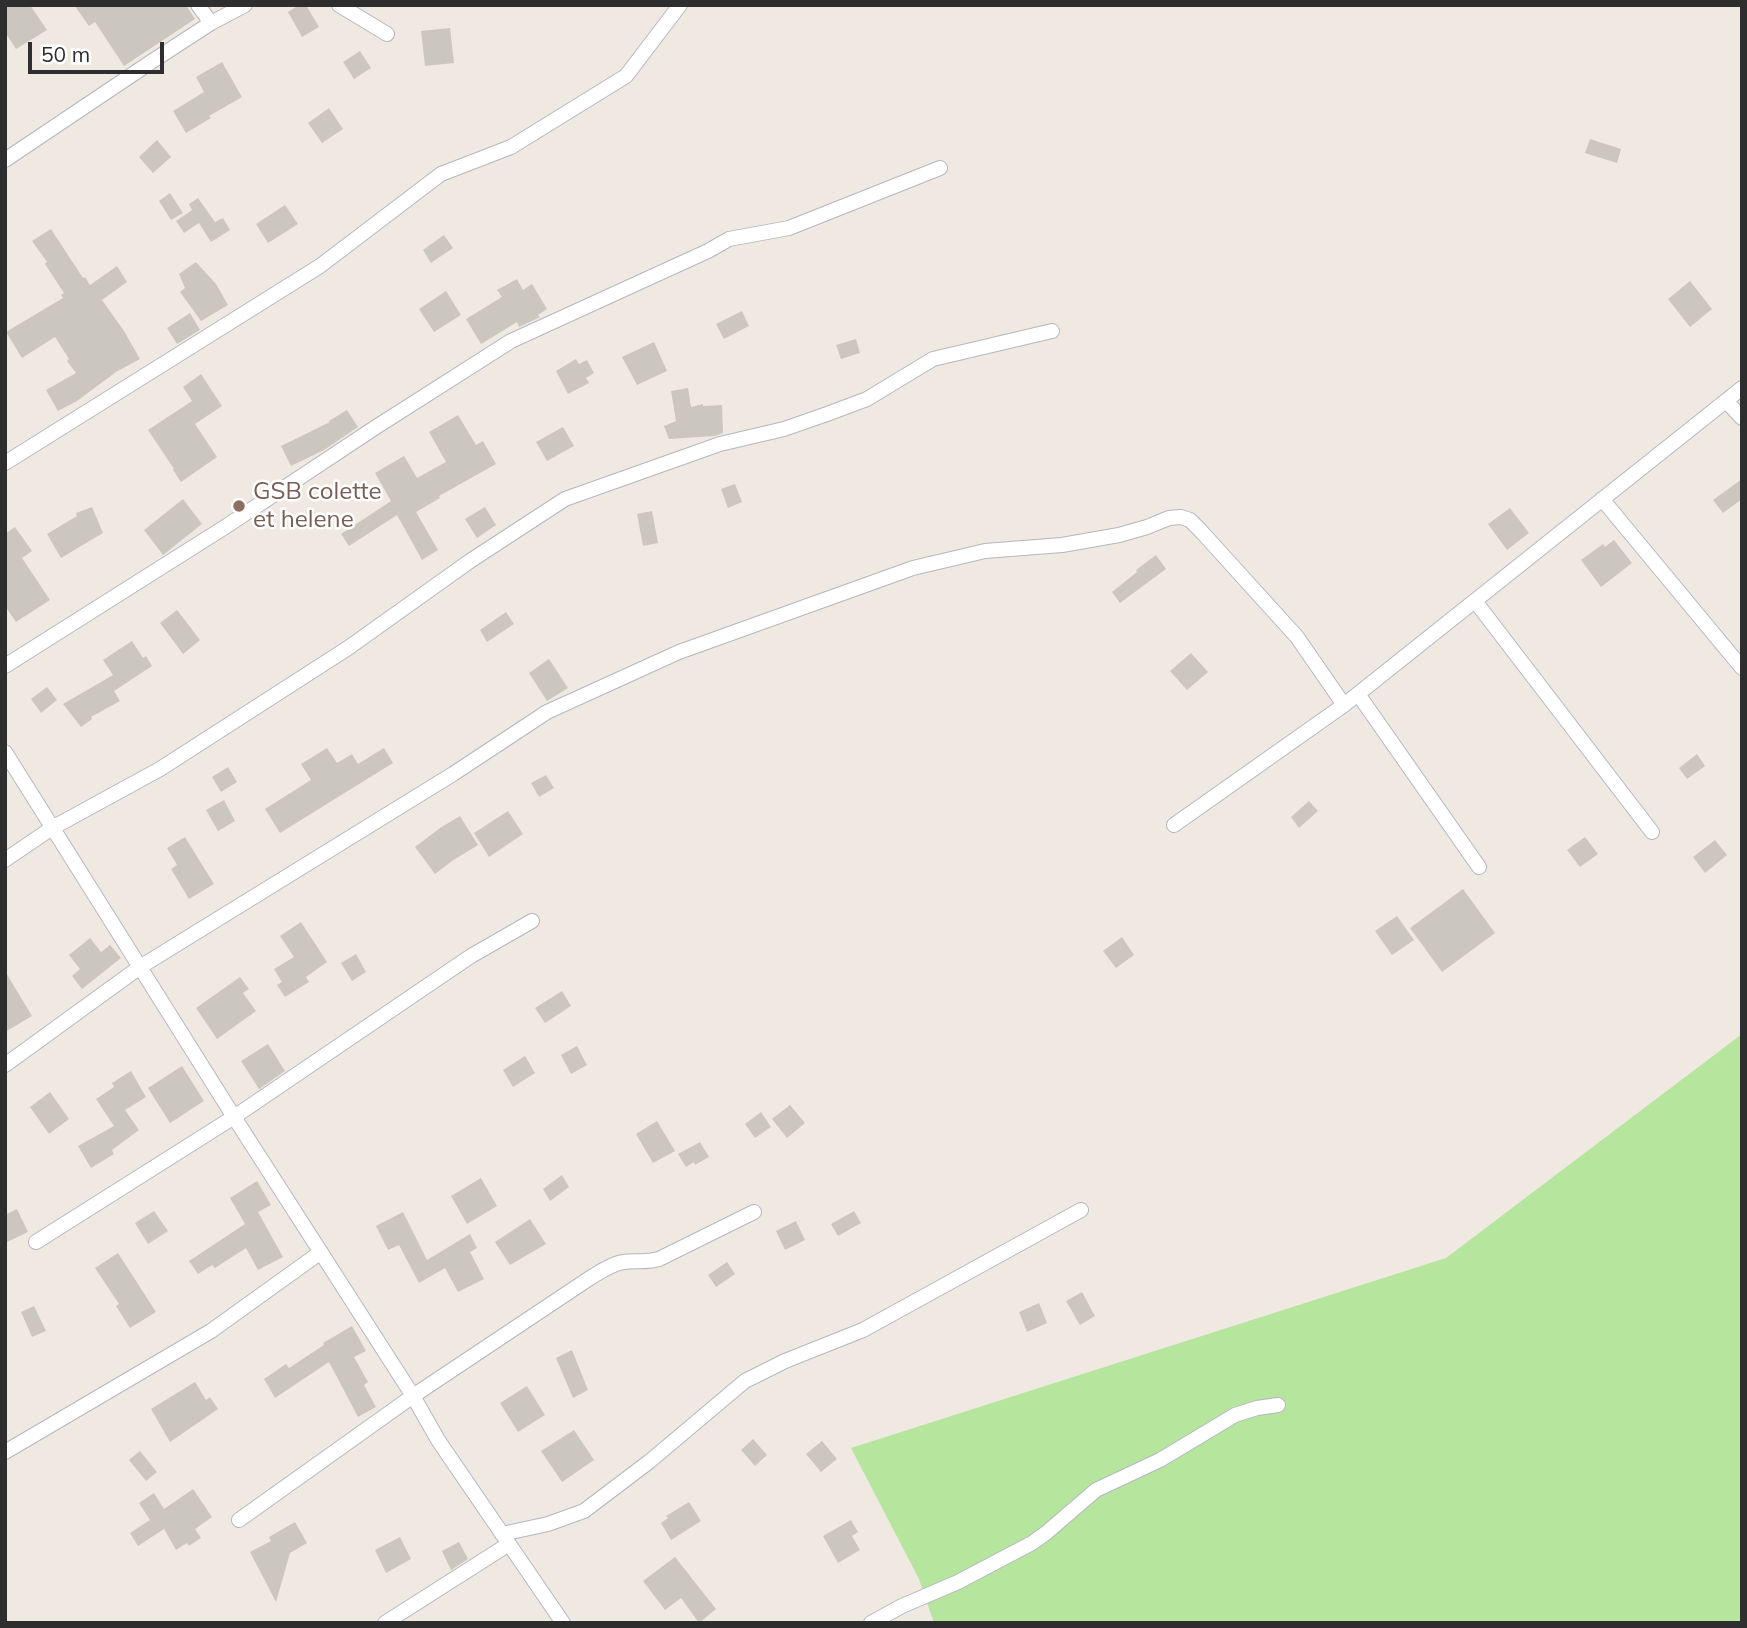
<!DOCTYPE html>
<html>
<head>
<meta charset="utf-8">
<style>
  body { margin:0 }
  #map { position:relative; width:1747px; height:1628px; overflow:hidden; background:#efe9e1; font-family:Mulish,sans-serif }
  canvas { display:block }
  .frame { position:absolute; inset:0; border:7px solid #2e2e2e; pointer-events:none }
  .scale { position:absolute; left:28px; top:42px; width:136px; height:32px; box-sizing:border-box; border:4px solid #2e2e2e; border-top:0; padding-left:9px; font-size:21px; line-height:24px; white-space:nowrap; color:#2e2e2e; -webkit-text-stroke:5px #fff; paint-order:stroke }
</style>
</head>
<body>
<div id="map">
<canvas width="1747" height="1628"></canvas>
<div class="frame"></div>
<div class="scale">50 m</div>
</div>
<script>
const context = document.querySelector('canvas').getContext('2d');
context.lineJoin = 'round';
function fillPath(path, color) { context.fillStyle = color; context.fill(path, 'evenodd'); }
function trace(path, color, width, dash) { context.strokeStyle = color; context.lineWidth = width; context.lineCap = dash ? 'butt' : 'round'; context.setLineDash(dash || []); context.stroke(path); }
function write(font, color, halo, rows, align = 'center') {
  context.font = font + ' Mulish,sans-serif'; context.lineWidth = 5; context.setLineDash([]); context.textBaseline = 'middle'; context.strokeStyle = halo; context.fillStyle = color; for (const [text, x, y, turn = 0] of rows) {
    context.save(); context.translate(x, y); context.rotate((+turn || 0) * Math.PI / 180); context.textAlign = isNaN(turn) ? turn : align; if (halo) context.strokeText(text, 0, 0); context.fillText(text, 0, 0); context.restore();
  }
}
fillPath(new Path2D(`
  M1742 1034V1623H934L919 1579 851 1448 1446 1258Z`), '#b6e59e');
fillPath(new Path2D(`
  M5 5H30L47 30 16 49 5 32Z
  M74 5H186L195 19 124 66 95 22 89 26Z
  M299 5H306L319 27 302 37 288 12Z
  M450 28 454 63 425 66 421 31Z
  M360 51 371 68 354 79 343 62Z
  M222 62 242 97 209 116 211 118 186 133 173 111 204 92 196 77Z
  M329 108 343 129 322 143 308 123Z
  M1590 139 1621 149 1617 163 1585 153Z
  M157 140 171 157 153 173 139 157Z
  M170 193 183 213 171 220 159 201Z
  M198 198 215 222 223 218 230 230 211 242 199 223 184 233 176 221 192 210 189 204Z
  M285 205 298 224 268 243 256 224Z
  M51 229 83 278 85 277 90 285 117 266 127 282 102 300 124 331 140 359 116 372 77 401 58 411 46 390 76 373 67 361 69 359 55 337 22 358 6 332 63 298 61 295 64 293 45 264 47 262 32 241Z
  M444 235 453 248 431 263 423 250Z
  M196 262 216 284 228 305 201 321 180 292 185 288 179 274Z
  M517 279 523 290 532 284 547 309 538 315 540 317 519 327 517 322 481 344 466 319 502 297 497 290Z
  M1690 281 1712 309 1690 327 1668 299Z
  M446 291 461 315 434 332 419 309Z
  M742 311 749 326 724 339 716 324Z
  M190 313 200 330 177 344 167 328Z
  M856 339 860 353 841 359 836 345Z
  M654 342 667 371 637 385 622 357Z
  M576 359 579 364 587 360 594 373 586 378 589 383 568 394 556 371Z
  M201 374 222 406 195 424 217 457 181 482 173 470 174 469 148 430 192 401 183 387Z
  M688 388 691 407 703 404V406L722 405 723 433 715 436 669 439 664 426 676 421 671 391Z
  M347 410 358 427 324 450 291 466 281 446 330 422 329 421Z
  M458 415 476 445 483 441 496 464 439 496 440 498 416 512 438 550 422 560 397 515 349 546 341 534 391 501 375 473 404 456 417 478 446 462 429 432Z
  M563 427 574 446 547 461 536 442Z
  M1742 479V499L1723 513 1713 500Z
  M735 484 742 502 728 508 721 489Z
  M183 499 202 524 163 555 144 530Z
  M92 507 103 533 61 558 47 534 77 516 76 513Z
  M485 507 496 525 477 538 465 519Z
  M1510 508 1529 533 1507 550 1488 524Z
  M652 511 658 543 643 546 637 514Z
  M15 527 32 551 22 558 50 600 16 622 5 606V534Z
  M1614 540 1632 563 1601 587 1581 560 1603 544 1605 547Z
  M1156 555 1166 569 1120 603 1112 592 1137 572 1136 570Z
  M177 610 200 640 183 654 160 623Z
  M506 612 514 624 487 642 480 630Z
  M132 641 143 658 146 656 152 666 114 691 120 701 91 717 92 719 81 727 63 704 113 675 103 660Z
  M1191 653 1208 672 1187 690 1170 671Z
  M549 659 568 688 547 701 529 673Z
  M47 687 57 700 41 713 31 699Z
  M327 748 337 763 352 754 358 764 384 748 393 763 280 833 265 809 311 780 301 764Z
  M1697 754 1705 766 1687 779 1679 768Z
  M228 767 237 782 221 792 212 777Z
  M546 775 554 788 539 797 531 783Z
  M224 800 235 821 218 831 206 810Z
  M1309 801 1318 811 1299 828 1291 817Z
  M508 811 523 834 489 857 474 833Z
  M460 816 478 845 452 861 435 874 415 847 440 828Z
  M185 837 214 884 189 899 171 869 177 865 167 848Z
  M1585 837 1598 854 1580 867 1567 850Z
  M1715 840 1727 855 1705 873 1693 857Z
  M1463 889 1495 933 1442 972 1410 928Z
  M1397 916 1414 940 1392 955 1375 931Z
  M301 922 327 962 306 977 309 982 285 997 277 985 282 982 274 969 294 957 280 936Z
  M1122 937 1134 955 1116 968 1103 951Z
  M90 938 101 952 110 945 121 958 82 989 72 976 80 969 69 955Z
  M356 954 366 972 352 981 341 963Z
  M5 971 32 1016 5 1032Z
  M240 977 249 989 243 993 256 1011 217 1039 196 1008Z
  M562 991 571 1006 545 1023 535 1008Z
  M268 1044 285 1071 259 1089 241 1061Z
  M577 1046 587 1065 571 1074 561 1055Z
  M525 1056 535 1073 513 1087 503 1070Z
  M182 1066 204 1101 170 1123 148 1088Z
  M131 1071 146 1097 125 1110 139 1130 112 1150 114 1154 91 1168 78 1146 114 1126 96 1099 114 1087 112 1083Z
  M50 1092 69 1119 49 1134 30 1107Z
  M790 1105 805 1123 787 1138 772 1119Z
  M761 1112 771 1127 755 1138 745 1124Z
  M657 1121 675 1151 653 1163 636 1134Z
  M700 1142 709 1157 695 1165 694 1162 686 1167 678 1154Z
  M562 1175 569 1187 550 1201 543 1189Z
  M481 1178 497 1206 467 1224 451 1196Z
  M257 1181 271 1205 258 1212 283 1257 258 1270 246 1248 215 1268 212 1265 198 1274 189 1261 245 1224 230 1198Z
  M17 1209 28 1232 5 1243V1215Z
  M154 1211 168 1231 148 1244 135 1223Z
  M854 1211 861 1223 838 1236 831 1224Z
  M403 1212 427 1260 470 1234 477 1248 470 1252 484 1279 458 1292 445 1268 419 1283 399 1245 388 1250 376 1226Z
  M530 1219 546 1244 510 1265 495 1242Z
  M796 1221 805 1240 785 1250 776 1231Z
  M118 1253 156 1312 130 1328 116 1306 119 1304 95 1268Z
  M727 1262 735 1274 716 1287 708 1275Z
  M1082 1292 1095 1316 1080 1325 1066 1301Z
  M1039 1303 1047 1323 1027 1332 1019 1312Z
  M34 1306 46 1331 32 1337 21 1312Z
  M352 1326 366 1351 354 1357 368 1382 364 1385 376 1407 358 1417 329 1362 275 1398 264 1379 286 1364 289 1368 324 1345 323 1343Z
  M572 1350 588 1390 573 1398 556 1358Z
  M195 1382 206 1400 210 1397 218 1409 170 1442 151 1409Z
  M527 1386 545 1415 518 1432 500 1403Z
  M574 1430 594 1460 562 1482 541 1451Z
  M753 1439 767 1455 755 1466 741 1450Z
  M822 1441 837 1459 821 1472 806 1454Z
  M140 1451 157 1472 146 1481 129 1460Z
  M193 1489 212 1517 195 1529 201 1538 189 1546 187 1543 176 1550 164 1529 138 1546 130 1533 150 1520 139 1503 154 1493 164 1509Z
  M689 1502 701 1521 671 1540 661 1523 668 1518 666 1516Z
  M851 1520 858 1532 852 1536 860 1550 838 1563 823 1536Z
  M295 1522 307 1543 290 1553 276 1602 250 1552 271 1541 269 1537Z
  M400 1537 411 1559 386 1573 375 1550Z
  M459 1542 468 1559 451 1570 442 1551Z
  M675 1557 716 1609 699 1623 681 1598 665 1610 643 1581Z`), '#cbc7bf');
const minor = new Path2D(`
  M198 5 211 23
  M339 5 387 34
  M5 160 151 62 211 23 245 5
  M1726 401 1742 418
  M5 463 320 266 441 174 511 147 626 76 680 5
  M1602 499 1742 668
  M1475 601 1652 832
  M5 666 225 527 376 427 511 341 708 251 729 239 789 228 940 168
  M1358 694 1479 867
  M5 752 234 1117 413 1396 438 1440 563 1623
  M1174 825 1344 705 1742 388
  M5 860 52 828 160 769 348 648 470 561 565 499 720 444 784 429 827 414 867 399 933 359 1052 331
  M5 1065 140 967 453 774 547 712 679 652 913 568 985 551 1062 545 1119 535 1147 527 1169 518 1181 517 1190 520 1200 530 1297 637 1344 705
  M36 1242 234 1117 471 956 532 921
  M5 1452 211 1331 321 1252
  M239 1520 413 1396 590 1278C600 1272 611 1264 623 1262 636 1260 645 1263 659 1259L754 1212
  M502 1534 548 1524 584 1511 650 1461 745 1381 785 1361 863 1330 1081 1210
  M385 1623 509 1544
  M871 1623 902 1606 958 1582 1032 1543 1046 1533 1096 1490 1160 1460 1235 1415 1257 1408 1278 1405`);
trace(minor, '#b4b7c1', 16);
trace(minor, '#fff', 14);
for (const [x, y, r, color] of [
  [239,506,7,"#8d6e63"]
]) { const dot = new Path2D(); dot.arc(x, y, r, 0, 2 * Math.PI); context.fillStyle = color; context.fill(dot); trace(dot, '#fff', 2.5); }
write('24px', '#785e54', '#fff', [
  ["GSB colette",253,492],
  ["et helene",253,520]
], 'left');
</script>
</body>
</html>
